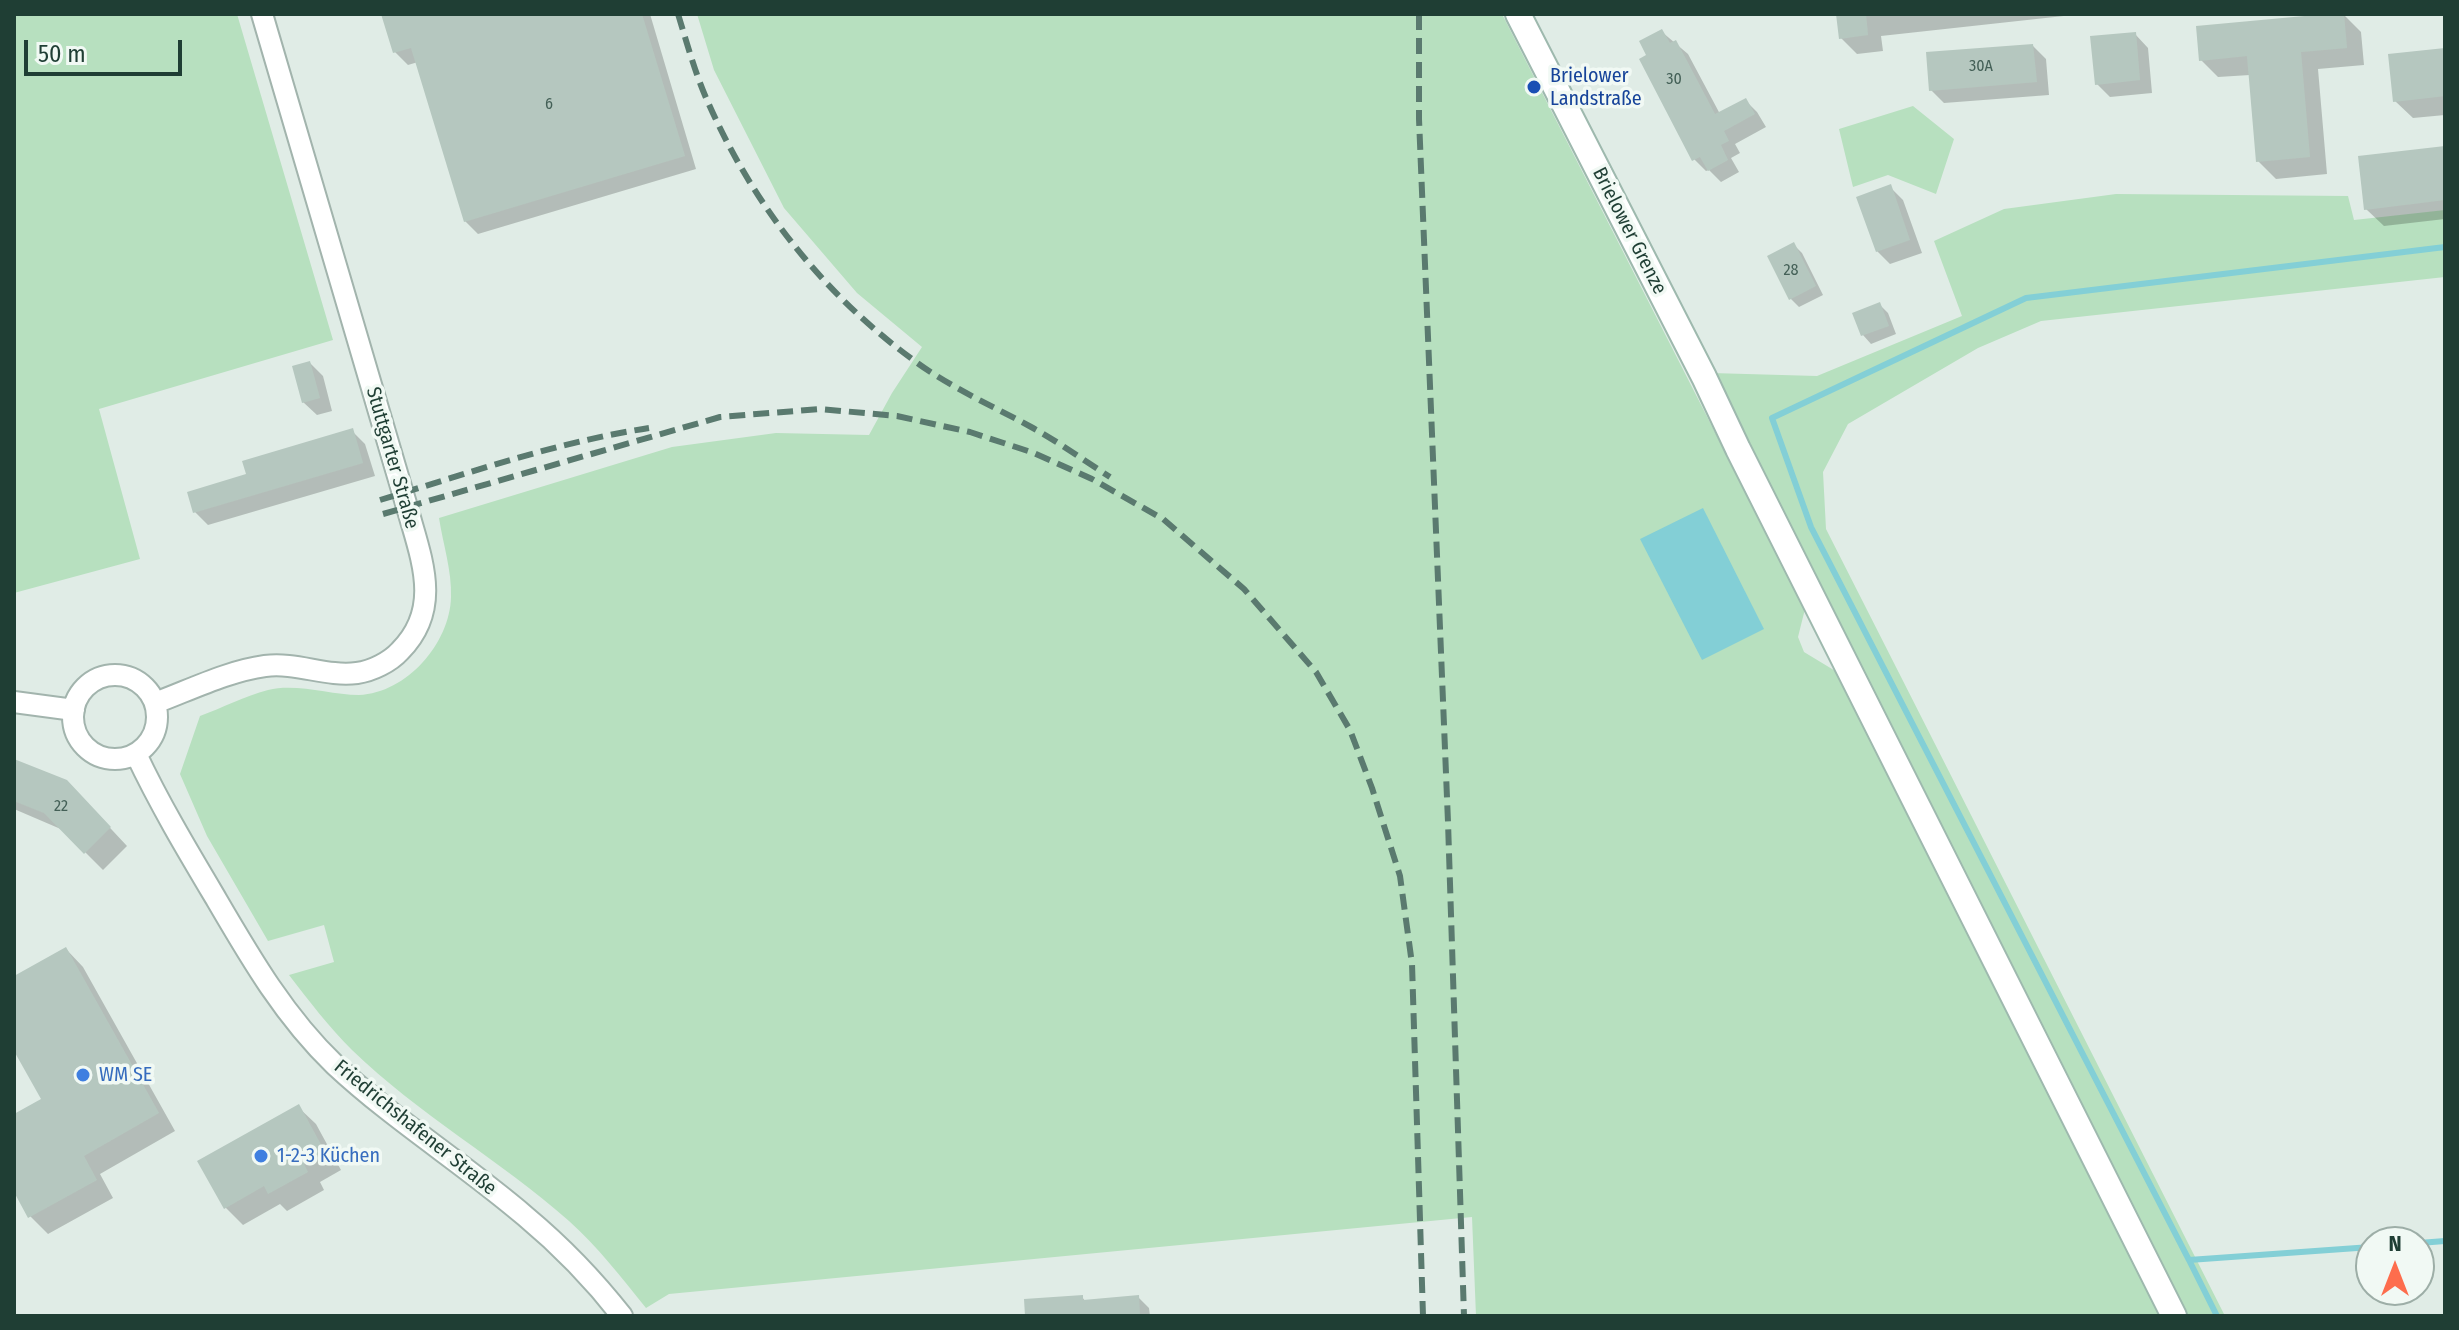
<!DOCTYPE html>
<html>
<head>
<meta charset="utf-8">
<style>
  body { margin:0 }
  #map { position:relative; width:2459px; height:1330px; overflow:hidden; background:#e0ece6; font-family:"Fira Sans Condensed",sans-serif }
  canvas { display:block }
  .frame { position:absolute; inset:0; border:16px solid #1f3e34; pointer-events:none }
  .north { position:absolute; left:2355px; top:1226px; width:80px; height:80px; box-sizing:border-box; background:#f1f9f4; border:2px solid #9daea7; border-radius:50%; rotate:0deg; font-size:22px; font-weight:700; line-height:32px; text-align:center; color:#1f3e34 }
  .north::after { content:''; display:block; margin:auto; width:28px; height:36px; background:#fd6d4d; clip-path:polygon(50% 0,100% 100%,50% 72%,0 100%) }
  .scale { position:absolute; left:24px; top:40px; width:158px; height:36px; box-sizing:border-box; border:4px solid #1f3e34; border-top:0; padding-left:10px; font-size:24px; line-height:28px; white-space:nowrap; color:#1f3e34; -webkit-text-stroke:6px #f1f9f4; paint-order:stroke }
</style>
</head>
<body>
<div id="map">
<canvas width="2459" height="1330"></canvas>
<div class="frame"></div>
<div class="north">N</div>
<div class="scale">50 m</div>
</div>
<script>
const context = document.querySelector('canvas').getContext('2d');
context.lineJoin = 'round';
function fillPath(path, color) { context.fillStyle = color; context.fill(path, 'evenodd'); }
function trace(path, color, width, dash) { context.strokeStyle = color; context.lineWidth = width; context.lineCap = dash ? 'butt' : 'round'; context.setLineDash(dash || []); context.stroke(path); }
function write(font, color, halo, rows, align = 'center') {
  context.font = font + ' "Fira Sans Condensed",sans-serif'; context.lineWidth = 7; context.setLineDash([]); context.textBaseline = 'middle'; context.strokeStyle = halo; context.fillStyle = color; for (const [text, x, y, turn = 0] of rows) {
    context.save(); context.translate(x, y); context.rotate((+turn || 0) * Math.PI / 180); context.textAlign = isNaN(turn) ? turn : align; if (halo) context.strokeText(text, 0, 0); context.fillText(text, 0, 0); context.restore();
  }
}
fillPath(new Path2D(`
  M14 14H237L333 340 99 409 140 559 14 593Z
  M697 14H1502L1805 609 1798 637 1804 652 1837 672 2161 1316H1476L1472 1217 669 1294 646 1308C621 1277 598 1247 569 1221 500 1160 418 1114 352 1050 329 1027 309 1001 289 975L334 962 324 925 268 941 207 836 180 774 200 716C222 708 245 696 268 690 297 683 330 695 359 695 407 693 450 643 451 597 452 571 443 544 439 518L672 447 776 433 869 435 892 393 922 347 857 293 784 208 714 70Z
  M1913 106 1954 139 1936 194 1888 175 1853 187 1839 129Z
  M2116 194 2348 196 2354 220 2445 210V277L2041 321 1978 348 1848 424 1823 472 1826 529 2225 1316H2188L1711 373 1817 376 1962 316 1934 241 2004 209Z`), '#b7e0bf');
fillPath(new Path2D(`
  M1703 508 1764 629 1702 660 1640 539Z`), '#83cfd6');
fillPath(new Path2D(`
  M383 14H650L696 169 478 234 465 221 418 62 408 65 395 52Z
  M1838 14H2082L1881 36 1883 51 1857 54 1841 38Z
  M2343 14 2361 32 2364 65 2318 69 2327 174 2276 179 2258 161 2250 75 2218 77 2201 60Z
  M1662 32 1688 54 1720 114 1745 100 1757 112 1766 127 1735 144 1740 153 1731 158 1739 172 1721 182 1709 170 1706 171 1694 159 1649 56Z
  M2135 34 2148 48 2152 93 2110 97 2097 84Z
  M2033 46 2046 59 2049 95 1944 103 1931 90Z
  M2445 50V115L2413 118 2395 101Z
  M2445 148V219L2384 226 2366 209Z
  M1890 187 1903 200 1922 253 1890 264 1877 251Z
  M1793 244 1802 253 1823 295 1799 307 1791 299Z
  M1879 304 1888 313 1896 334 1871 344 1863 335Z
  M310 363 323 376 332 411 317 415 303 402Z
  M352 431 365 444 375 476 208 525 195 512 248 476Z
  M14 761 84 800 127 846 103 870 63 830 14 809Z
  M66 949 83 967 175 1131 100 1174 113 1198 48 1234 30 1216 14 1188V1117L44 1100 14 1047V978Z
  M298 1107 316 1124 341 1170 320 1182 324 1190 287 1211 280 1204 243 1225 225 1207Z
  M1082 1297 1086 1302 1138 1297 1149 1308 1150 1316H1027Z`), '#0003');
trace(new Path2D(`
  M2419 1243 2445 1241
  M2371 1247 2189 1260 1811 527 1772 418 2026 298 2445 247
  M2189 1260 2217 1316`), '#83cfd6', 6);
fillPath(new Path2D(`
  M381 14H642L685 156 464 222 411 48 393 53Z
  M1836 14H1866L1868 35 1839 39Z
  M2326 14H2344L2347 48 2301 52 2310 157 2256 162 2247 56 2199 61 2196 26Z
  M1662 29 1670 43 1676 40 1715 114 1746 98 1755 114 1724 131 1729 141 1721 145 1728 160 1708 171 1700 157 1692 161 1639 59 1646 55 1639 41Z
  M2136 32 2140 80 2095 85 2090 36Z
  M2033 44 2037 82 1929 91 1926 52Z
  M2445 48V96L2393 102 2388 54Z
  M2445 146V200L2364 210 2358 156Z
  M1891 184 1910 240 1876 252 1856 197Z
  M1794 242 1816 286 1789 300 1767 256Z
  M1880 302 1889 326 1861 336 1852 313Z
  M310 361 320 398 302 403 292 366Z
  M353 428 363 463 193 513 187 492 246 474 242 461Z
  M14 759 67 780 111 827 84 854 44 813 14 801Z
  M66 947 159 1113 84 1156 97 1180 28 1218 14 1192V1114L41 1099 14 1051V976Z
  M299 1104 325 1152 304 1164 308 1172 268 1194 264 1186 224 1209 197 1161Z
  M1083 1295V1300L1139 1295 1140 1316H1025L1024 1299Z`), '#b5c7bf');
const tertiary = new Path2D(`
  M73 717a42 42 0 1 1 84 0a42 42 0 1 1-84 0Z
  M14 702 74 710
  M155 703C190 690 228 671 265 666 297 662 326 677 357 673 372 671 390 662 400 651 443 608 421 558 407 507L262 14
  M136 754C159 803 187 850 215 897 250 957 284 1016 335 1065 394 1120 463 1163 525 1216 561 1246 593 1279 622 1316`);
const secondary = new Path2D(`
  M1518 14 1704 377 1738 449 2174 1316`);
trace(tertiary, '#a2b4ad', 24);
trace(secondary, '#9eb9ae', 28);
trace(tertiary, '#fff', 20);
trace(secondary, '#fff', 24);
trace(new Path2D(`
  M678 14C687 43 695 73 707 100 752 203 821 292 912 359 949 387 993 406 1033 428 1060 443 1085 461 1110 477
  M1419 14V119L1448 822 1464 1316
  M380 500C469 473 557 442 649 428
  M383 514 720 417 820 409 897 416 970 432 1034 453 1092 479 1163 519 1244 589 1316 672 1350 730 1372 788 1400 876 1412 964 1423 1316`), '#5a7a6f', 6, [16, 8]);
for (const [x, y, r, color] of [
  [1534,87,8,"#1a4fb4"],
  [83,1075,8,"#3f7fe0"],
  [261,1156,8,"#3f7fe0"]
]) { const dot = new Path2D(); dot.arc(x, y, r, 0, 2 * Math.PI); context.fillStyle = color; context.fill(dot); trace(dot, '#f1f9f4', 3); }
write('16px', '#446057', null, [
  ["30A",1981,67],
  ["30",1674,80],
  ["6",549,105],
  ["28",1791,271],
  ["22",61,807]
]);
write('20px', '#164399', '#f1f9f4', [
  ["Brielower",1550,76],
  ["Landstraße",1550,99]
], 'left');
write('20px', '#1f3e34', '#f1f9f4', [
  ["Brielower Grenze",1629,231,63],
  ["Stuttgarter Straße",392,458,74],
  ["Friedrichshafener Straße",415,1128,39]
]);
write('20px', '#366cbe', '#f1f9f4', [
  ["WM SE",99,1075],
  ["1-2-3 Küchen",277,1156]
], 'left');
</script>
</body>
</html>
